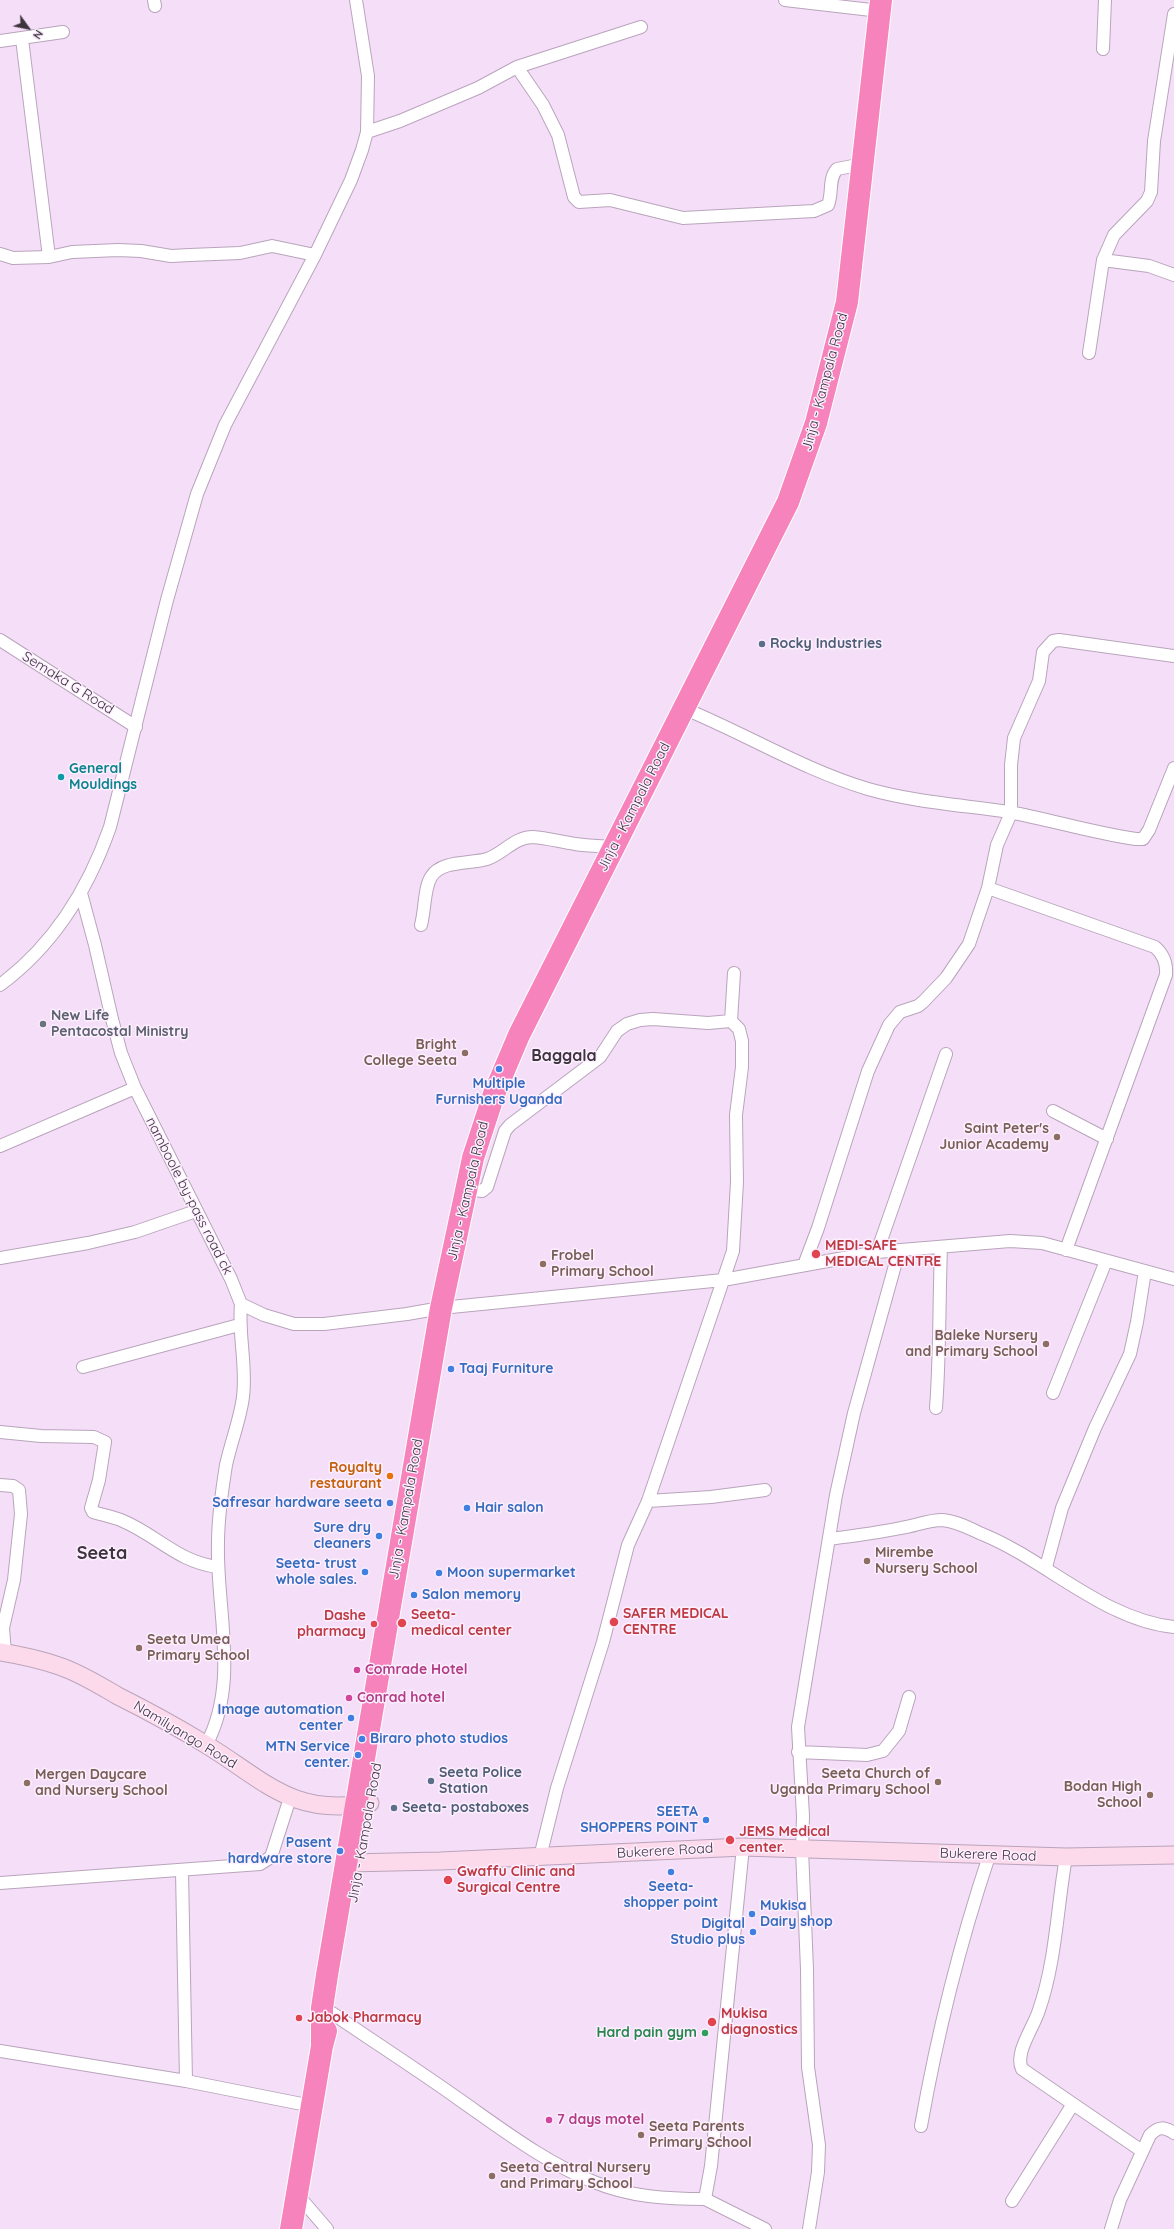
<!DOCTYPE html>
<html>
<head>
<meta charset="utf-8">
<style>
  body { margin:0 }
  #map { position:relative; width:1174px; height:2229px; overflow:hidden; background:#f5dff8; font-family:Quicksand,sans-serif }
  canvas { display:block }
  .north { position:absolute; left:8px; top:8px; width:40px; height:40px; -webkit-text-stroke:3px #fdefff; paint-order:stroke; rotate:123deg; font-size:11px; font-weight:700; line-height:16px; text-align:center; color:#3d343e }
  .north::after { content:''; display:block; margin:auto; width:14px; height:18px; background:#3d343e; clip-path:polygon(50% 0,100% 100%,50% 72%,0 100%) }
</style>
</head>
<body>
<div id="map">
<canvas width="1174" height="2229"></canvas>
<div class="north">N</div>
</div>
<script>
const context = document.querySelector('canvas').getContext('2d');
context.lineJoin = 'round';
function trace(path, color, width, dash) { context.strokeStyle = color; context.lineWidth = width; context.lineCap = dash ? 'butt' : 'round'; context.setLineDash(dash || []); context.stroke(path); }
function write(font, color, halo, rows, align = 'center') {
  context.font = font + ' Quicksand,sans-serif'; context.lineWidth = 3; context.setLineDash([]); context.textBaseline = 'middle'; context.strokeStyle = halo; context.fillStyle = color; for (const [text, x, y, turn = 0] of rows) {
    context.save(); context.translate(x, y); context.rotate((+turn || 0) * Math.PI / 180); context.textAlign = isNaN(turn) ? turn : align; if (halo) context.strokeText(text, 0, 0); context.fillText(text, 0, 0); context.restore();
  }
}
const street = new Path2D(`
  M154 0 155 6
  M785 0 880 11
  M22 39 49 257
  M0 41 63 32
  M1103 49 1105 0
  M517 67 543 105 558 135 574 197 579 202 610 200 683 218 814 211 828 205C833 193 828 179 837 169L863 164
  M367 132 400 121 478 88 517 67 641 27
  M0 254 13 258 49 257 72 252 118 250 141 251 171 256 190 255 240 253 272 246 315 255
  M1103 260 1149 266 1174 275
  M1089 353 1103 260 1114 235 1147 201 1151 192 1154 141 1174 14
  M0 640 136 727
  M685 709C746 734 804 770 868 789 914 802 962 805 1009 812 1052 820 1093 833 1136 839H1143L1149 830 1174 768
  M988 888 1155 947C1163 954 1167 963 1166 975L1066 1250
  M81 893 95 945 112 1019 121 1053 135 1088 231 1279 241 1304 264 1315 294 1324H324L407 1314 441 1308 723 1280 877 1252 1010 1241 1042 1243 1174 1279
  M421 925C425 911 424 888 431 877 441 860 470 864 487 859 503 854 514 837 533 837 547 838 561 842 575 844 588 846 602 846 615 847
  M0 985C54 945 88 890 110 827L167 600 197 494 225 425 315 255 351 180 362 150 367 132 368 76 356 0
  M1053 1111 1107 1139
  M0 1146 135 1088
  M467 1189 482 1191 487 1187 505 1131 510 1125 600 1057 617 1031 627 1024 640 1020 653 1019 708 1023 731 1021
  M877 1252 946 1054
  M0 1258 88 1243 135 1232 196 1211
  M804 1265 818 1228 868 1071 889 1025 900 1012 918 1006 923 1002 946 978 969 944 988 888 997 845 1011 813V765L1014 738 1039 681 1043 652 1053 641 1059 640 1174 656
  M83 1367 239 1325
  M1053 1393 1106 1261
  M936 1408C940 1355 939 1301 941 1248
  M0 1432 41 1436 94 1437 105 1442 99 1480 91 1508 93 1512C103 1515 114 1517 123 1521 158 1536 178 1562 218 1567
  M0 1485 13 1486 19 1490 21 1514 14 1580 3 1628 5 1653
  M648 1501 711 1497 765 1490
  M829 1539C853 1536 877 1533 901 1528 915 1526 928 1520 942 1520 956 1521 969 1528 982 1534 1046 1560 1104 1620 1174 1627
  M1046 1567 1062 1508 1095 1428 1130 1354 1137 1322 1145 1271
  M206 1745C240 1683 216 1609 218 1543 218 1517 222 1490 226 1465 231 1442 240 1420 243 1397 247 1366 238 1335 241 1304
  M798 1752 867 1755 883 1751 899 1731 909 1697
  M743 1847 711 2166 705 2199 765 2229
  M540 1857 557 1788 603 1642 628 1545 648 1501 733 1251 737 1182 736 1115 742 1067V1041L739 1029 731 1021 734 973
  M182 1871 186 2081
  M0 1883 260 1864 271 1857 290 1798
  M332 2013C374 2042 418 2070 460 2100 503 2130 546 2163 594 2182 630 2197 667 2199 705 2199
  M0 2051 186 2081 312 2106
  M1073 2104 1142 2151
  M921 2126C937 2035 960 1943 989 1856
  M296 2193 327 2229
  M1012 2201 1073 2104 1022 2069C1014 2053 1034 2027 1039 2010 1056 1961 1057 1908 1066 1857
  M809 2229 818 2172 819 2145 808 2067 807 1969 802 1850 803 1816 798 1727 836 1495 854 1413 899 1251
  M1111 2229 1120 2200 1150 2135C1159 2126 1164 2127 1174 2133`);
const secondary = new Path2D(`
  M0 1652C19 1655 41 1660 59 1666 80 1673 99 1685 118 1696 148 1711 177 1727 205 1744 266 1781 292 1817 370 1803
  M347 1863 440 1861 743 1847 1066 1857 1174 1855`);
const highway = new Path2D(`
  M322 2046V2008L327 1975 441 1308 473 1158 494 1094 519 1035 788 502 816 423 847 302 881 0
  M291 2229 322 2046 326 2031`);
trace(street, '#b9a4bc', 14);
trace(secondary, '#b9a4bc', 19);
trace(highway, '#fff', 24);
trace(street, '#fff', 12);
trace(secondary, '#fcdaeb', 17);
trace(highway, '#f683bb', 22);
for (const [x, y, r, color] of [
  [762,644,4,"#5c6f8a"],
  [61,777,4,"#0f9aa8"],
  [43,1024,4,"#6b7280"],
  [465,1053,4,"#8d6e63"],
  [499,1069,4,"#3f7fe0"],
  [1057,1137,4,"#8d6e63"],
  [816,1254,5,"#e0444e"],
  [543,1264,4,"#8d6e63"],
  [1046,1344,4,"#8d6e63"],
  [451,1369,4,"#3f7fe0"],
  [390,1476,4,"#e8710a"],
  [390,1503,4,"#3f7fe0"],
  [467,1508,4,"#3f7fe0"],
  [379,1536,4,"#3f7fe0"],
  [867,1561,4,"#8d6e63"],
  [365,1572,4,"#3f7fe0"],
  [439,1573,4,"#3f7fe0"],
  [414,1595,4,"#3f7fe0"],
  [614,1622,5,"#e0444e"],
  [402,1623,5,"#e0444e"],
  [374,1624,4,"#e0444e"],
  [139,1648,4,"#8d6e63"],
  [357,1670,4,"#d1479c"],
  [349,1698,4,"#d1479c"],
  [351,1718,4,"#3f7fe0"],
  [362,1739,4,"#3f7fe0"],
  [358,1755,4,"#3f7fe0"],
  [431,1781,4,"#5c6f8a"],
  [938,1782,4,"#8d6e63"],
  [27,1783,4,"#8d6e63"],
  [1150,1795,4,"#8d6e63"],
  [394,1808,4,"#5c6f8a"],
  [706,1820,4,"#3f7fe0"],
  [730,1840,5,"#e0444e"],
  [340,1851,4,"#3f7fe0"],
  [671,1872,4,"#3f7fe0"],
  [448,1880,5,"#e0444e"],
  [752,1914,4,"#3f7fe0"],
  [753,1932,4,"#3f7fe0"],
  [299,2018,4,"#e0444e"],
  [712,2022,5,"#e0444e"],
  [705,2033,4,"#2e9e5b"],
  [549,2120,4,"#d1479c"],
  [641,2135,4,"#8d6e63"],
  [492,2176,4,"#8d6e63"]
]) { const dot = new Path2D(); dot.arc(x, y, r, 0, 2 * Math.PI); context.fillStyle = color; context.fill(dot); trace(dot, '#fdefff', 1.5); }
write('14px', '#3d343e', '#fdefff', [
  ["Jinja - Kampala Road",825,382,-75],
  ["Semaka G Road",68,683,32],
  ["Jinja - Kampala Road",634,807,-63],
  ["Jinja - Kampala Road",468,1191,-77],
  ["namboole by-pass road ck",189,1196,63],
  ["Jinja - Kampala Road",406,1509,-80],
  ["Namilyango Road",185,1735,31],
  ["Jinja - Kampala Road",365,1833,-80],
  ["Bukerere Road",665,1851,-3],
  ["Bukerere Road",988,1855,2]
]);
write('bold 14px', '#4e5e75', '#fdefff', [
  ["Rocky Industries",770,644],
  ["Seeta Police",439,1773],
  ["Station",439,1789],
  ["Seeta- postaboxes",402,1808]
], 'left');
write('bold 14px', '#0d838f', '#fdefff', [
  ["General",69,769],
  ["Mouldings",69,785]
], 'left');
write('bold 14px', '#5b616d', '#fdefff', [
  ["New Life",51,1016],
  ["Pentacostal Ministry",51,1032]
], 'left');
write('bold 14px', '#785e54', '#fdefff', [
  ["Bright",457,1045,"right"],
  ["College Seeta",457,1061,"right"],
  ["Saint Peter's",1049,1129,"right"],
  ["Junior Academy",1049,1145,"right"],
  ["Frobel",551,1256],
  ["Primary School",551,1272],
  ["Baleke Nursery",1038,1336,"right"],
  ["and Primary School",1038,1352,"right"],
  ["Mirembe",875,1553],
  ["Nursery School",875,1569],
  ["Seeta Umea",147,1640],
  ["Primary School",147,1656],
  ["Seeta Church of",930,1774,"right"],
  ["Uganda Primary School",930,1790,"right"],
  ["Mergen Daycare",35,1775],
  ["and Nursery School",35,1791],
  ["Bodan High",1142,1787,"right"],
  ["School",1142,1803,"right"],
  ["Seeta Parents",649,2127],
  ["Primary School",649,2143],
  ["Seeta Central Nursery",500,2168],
  ["and Primary School",500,2184]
], 'left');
write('bold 14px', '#366cbe', '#fdefff', [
  ["Multiple",499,1084,"center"],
  ["Furnishers Uganda",499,1100,"center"],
  ["Taaj Furniture",459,1369,"left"],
  ["Safresar hardware seeta",382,1503],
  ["Hair salon",475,1508,"left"],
  ["Sure dry",371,1528],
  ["cleaners",371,1544],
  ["Seeta- trust",357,1564],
  ["whole sales.",357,1580],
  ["Moon supermarket",447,1573,"left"],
  ["Salon memory",422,1595,"left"],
  ["Image automation",343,1710],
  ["center",343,1726],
  ["Biraro photo studios",370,1739,"left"],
  ["MTN Service",350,1747],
  ["center.",350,1763],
  ["SEETA",698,1812],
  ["SHOPPERS POINT",698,1828],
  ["Pasent",332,1843],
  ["hardware store",332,1859],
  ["Seeta-",671,1887,"center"],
  ["shopper point",671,1903,"center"],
  ["Mukisa",760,1906,"left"],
  ["Dairy shop",760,1922,"left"],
  ["Digital",745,1924],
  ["Studio plus",745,1940]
], 'right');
write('bold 14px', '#be3a42', '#fdefff', [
  ["MEDI-SAFE",825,1246],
  ["MEDICAL CENTRE",825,1262],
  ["SAFER MEDICAL",623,1614],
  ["CENTRE",623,1630],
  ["Seeta-",411,1615],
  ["medical center",411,1631],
  ["Dashe",366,1616,"right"],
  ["pharmacy",366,1632,"right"],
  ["JEMS Medical",739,1832],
  ["center.",739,1848],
  ["Gwaffu Clinic and",457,1872],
  ["Surgical Centre",457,1888],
  ["Mukisa",721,2014],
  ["diagnostics",721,2030],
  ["Jabok Pharmacy",307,2018]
], 'left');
write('bold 14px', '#c56008', '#fdefff', [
  ["Royalty",382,1468],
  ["restaurant",382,1484]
], 'right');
write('bold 14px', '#b23c85', '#fdefff', [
  ["Comrade Hotel",365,1670],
  ["Conrad hotel",357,1698],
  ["7 days motel",557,2120]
], 'left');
write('bold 14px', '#27864d', '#fdefff', [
  ["Hard pain gym",697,2033]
], 'right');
write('bold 16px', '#3d343e', '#fdefff', [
  ["Baggala",564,1056]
]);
write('bold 18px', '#3d343e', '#fdefff', [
  ["Seeta",102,1554]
]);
</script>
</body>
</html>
